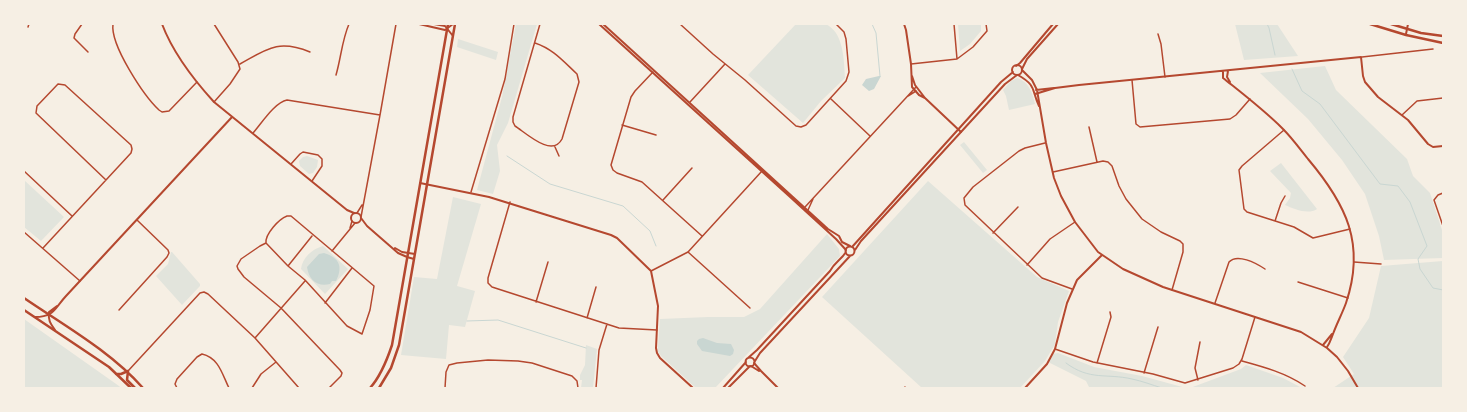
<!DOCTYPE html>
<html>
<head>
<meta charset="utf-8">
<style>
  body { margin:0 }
  #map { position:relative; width:1467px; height:412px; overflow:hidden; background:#f6efe4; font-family:"Source Sans 3",sans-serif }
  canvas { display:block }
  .frame { position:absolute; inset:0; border:25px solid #f6efe4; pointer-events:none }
</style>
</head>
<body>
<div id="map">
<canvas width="1467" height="412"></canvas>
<div class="frame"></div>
</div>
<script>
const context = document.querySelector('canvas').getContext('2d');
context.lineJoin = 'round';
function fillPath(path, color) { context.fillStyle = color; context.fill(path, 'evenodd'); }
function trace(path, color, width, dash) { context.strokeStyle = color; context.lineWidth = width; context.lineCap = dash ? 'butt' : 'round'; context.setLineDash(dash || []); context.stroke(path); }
fillPath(new Path2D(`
  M516 24H537L508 123 497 145 500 171 493 194 477 190 502 97Z
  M796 24C803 24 819 22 825 24 844 31 844 61 845 78L821 101 803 123 748 75Z
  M958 24H979L981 25V31L970 44 960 51Z
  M1235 24H1277L1298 56 1244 60Z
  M458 39 498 52 496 60 457 47Z
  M1325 66 1336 90 1407 159 1413 176 1430 193 1443 233V258L1384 260 1379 236 1365 194 1342 160 1308 119 1260 73Z
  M1017 78C1029 82 1032 92 1035 104L1009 110 1006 96 1003 90 1011 81Z
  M964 142 987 170 983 173 960 145Z
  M307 156 318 160 317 167 313 173 309 174 300 166 299 161 303 157Z
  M1281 163 1317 209C1308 215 1294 209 1285 205L1290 198 1291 193 1270 171Z
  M24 180 64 217 41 241 24 227Z
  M928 181 1037 277 1069 291 1058 322 1055 344 1045 361 1020 388H922L822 297Z
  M453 197 481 204 457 286 475 291 465 327 449 325 446 359 401 355 414 277 437 279Z
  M827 234 839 249 840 256 715 388H696L662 357 658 352V347L660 319 708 317H744L760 309Z
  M323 246 348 269 325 294 301 269C302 258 312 249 323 246Z
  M171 252H172L200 284V286L182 305 156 276 168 264Z
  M1443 261V388H1333L1354 374 1343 357 1369 318 1381 266Z
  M24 319 119 386 121 388H24Z
  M586 345 597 349 593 388H581L582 380H580V375L585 365Z
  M1058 353 1094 367 1142 376 1186 388 1089 387 1086 381 1048 362 1052 354Z
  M1246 365 1283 378 1302 388H1190L1241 369Z`), '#e2e4dc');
fillPath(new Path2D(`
  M879 76H881L874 89 869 91 862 85 866 79Z
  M324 253C340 258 343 267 336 281H332L330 284C317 287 309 280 307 267L319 254Z
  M703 338 717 343 731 344 734 350 733 354 730 356 702 351 697 344V341L699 339Z`), '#c9d6d2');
trace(new Path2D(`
  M872 24 876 33 880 76
  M1267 24 1269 28 1275 55
  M1292 69 1302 91 1320 104 1380 184 1398 186 1410 202 1427 246 1418 259 1420 269 1433 288 1443 290
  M507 156 550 184 623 206 650 231 656 246
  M467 321 498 320 586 348
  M1066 363C1090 381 1106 373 1132 379 1142 381 1152 385 1162 388`), '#c9d6d2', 1);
trace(new Path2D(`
  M82 24 75 34 74 38 88 52
  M113 24C110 45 144 96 159 110L162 112 169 111 197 82
  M214 24 238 62 240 69 230 84 214 102
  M680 24 713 54 745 80 796 126 801 127 806 125 846 81 849 72 846 39 844 32 836 24
  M954 24 957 59
  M28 27 29 24
  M1158 34 1161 44 1165 77
  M535 43C553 49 563 61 577 74L579 82 562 139C552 158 526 133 515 126L513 122V117L540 24
  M1362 57 1433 49
  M240 64C267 49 278 39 310 52
  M911 64 957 59 973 47 987 31 986 24
  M653 72 635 91 631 97 611 165 613 170 617 173 642 182 702 236
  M336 75C341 58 342 40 349 24
  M1132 80 1136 124 1140 127 1230 119 1236 115 1250 99
  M908 96 916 91
  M831 99 870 136
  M690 102 725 64
  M380 115 396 24
  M1402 115 1417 101 1443 98
  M622 125 656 135
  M1089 127 1097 162
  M1284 130 1242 166 1239 170 1244 209 1247 212 1294 227 1313 238 1350 229
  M253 133C261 124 275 102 287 100L380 115 361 217
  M1045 143 1025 148 1019 151 973 187 964 198 965 205 1042 278 1072 289
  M555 147 559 156
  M291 164 300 154 303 152 318 155 322 159V166L312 181
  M24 171 72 216
  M1053 172 1103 161 1108 162 1112 166 1119 186 1126 199 1142 219 1161 232 1180 241 1183 244V252L1172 290
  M471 192 505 79 514 24
  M1443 193 1438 195 1434 200 1443 226
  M663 200 692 168
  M510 202 488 278V283L492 287 619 328 657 330
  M805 207 916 87
  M808 210 813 199
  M357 213 362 205
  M287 216H291L374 286 370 310 362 334 347 326 305 280 288 266 266 243C265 234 279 219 287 216Z
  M1275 221 1281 203 1285 196
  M350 228 352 221
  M24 232 80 281
  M993 233 1018 207
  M266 243 260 246 241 259 237 266 238 269 244 277 281 308 340 370 342 373 341 376 329 388
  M43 248 131 153 132 149 131 145 65 85 58 84 37 106 36 113 106 180
  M332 251 355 223
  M688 252 750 308
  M1354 262 1381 264
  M1027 265 1050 239 1075 222
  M288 266 312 236
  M651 271 688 252 762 171
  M1298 282 1348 298
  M536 302 548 262
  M325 303 352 268
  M1215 303 1229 262C1237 253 1256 263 1265 269
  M119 310 167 257 169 253 168 250 137 220
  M587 318 596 287
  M255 338 305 281
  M1055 349 1093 362 1153 374 1185 383 1233 368 1239 364 1242 359 1255 317
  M1242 361C1264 367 1286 373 1305 386
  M1097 363 1111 317 1110 312
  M128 371 200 293 204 292 208 294 255 338 299 388
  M1144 373 1158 327
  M1198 380 1195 368 1200 342
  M177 388 175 384 177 379 197 357 202 354C219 358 222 374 229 388
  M252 388 261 374 276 362
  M445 388 446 372 449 365 457 363 488 360 518 361 532 363 572 376 577 381 578 388
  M596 388 599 350 607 324
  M904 388 905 387`), '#b5482f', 1.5);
trace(new Path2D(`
  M162 24C173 53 193 79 214 102L347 210 354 213
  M599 24 789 196 836 239 846 250
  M603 24 828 229 839 236 842 242 850 246
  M904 24 906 30 911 64 912 87 919 95 925 98
  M1406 34 1408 24
  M1022 70 1032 80 1037 90 1046 143 1054 178 1061 196 1075 222 1098 252 1123 269 1163 287 1301 332 1327 348 1337 357 1348 371 1358 388
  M1223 71V78C1243 94 1264 110 1283 129 1292 138 1300 149 1308 159 1346 204 1366 244 1346 303 1342 314 1337 323 1333 334 1331 339 1330 343 1327 347
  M1228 71 1227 77 1230 82
  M1018 75C1037 86 1031 89 1039 106
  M912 76 915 85 925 98 961 132
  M1036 90 1054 88
  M1035 94 1055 88 1079 85 1361 57 1363 76 1365 82 1378 97 1408 120 1428 144 1433 147 1443 146
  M420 183 489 197 611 235 617 238 651 271 658 306 656 348 657 353 660 358 693 388
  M351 218a5 5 0 1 1 10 0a5 5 0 1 1-10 0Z
  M361 218 367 226 398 253 407 257 414 259
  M395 248 402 252 415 254
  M35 317C54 317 54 309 66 296L232 117
  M55 330C50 323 48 320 49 312L57 306
  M1323 345 1332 334
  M754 363 761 371 778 388
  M751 366 759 371
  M1025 388 1047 364 1055 349 1067 303 1077 280 1102 255`), '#b5482f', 2);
trace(new Path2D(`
  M419 24 445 30 453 24
  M434 24 445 26 453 36
  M1012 70a5 5 0 1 1 10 0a5 5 0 1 1-10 0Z
  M1016 66 1020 63 1053 24
  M1022 69 1027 59 1058 24
  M845.5 251a4.5 4.5 0 1 1 9 0a4.5 4.5 0 1 1-9 0Z
  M852 247 1001 82 1013 72
  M855 250 861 241 1005 84 1017 75
  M745.5 362a4.5 4.5 0 1 1 9 0a4.5 4.5 0 1 1-9 0Z
  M748 358 757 350 830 271C835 262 841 260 846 252
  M755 361 760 353 850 256
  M723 388 746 362
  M728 388 750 366`), '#b5482f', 2);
trace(new Path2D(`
  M1370 24 1406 35 1443 43
  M1391 24 1421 33 1443 36
  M24 298C65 326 110 351 143 388
  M24 310 109 367 131 388
  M116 374H121L128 371 127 380 135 388
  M370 388C381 376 387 360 392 345L448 24
  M379 388 391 368 399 345 455 24`), '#b5482f', 2.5);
</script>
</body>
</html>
